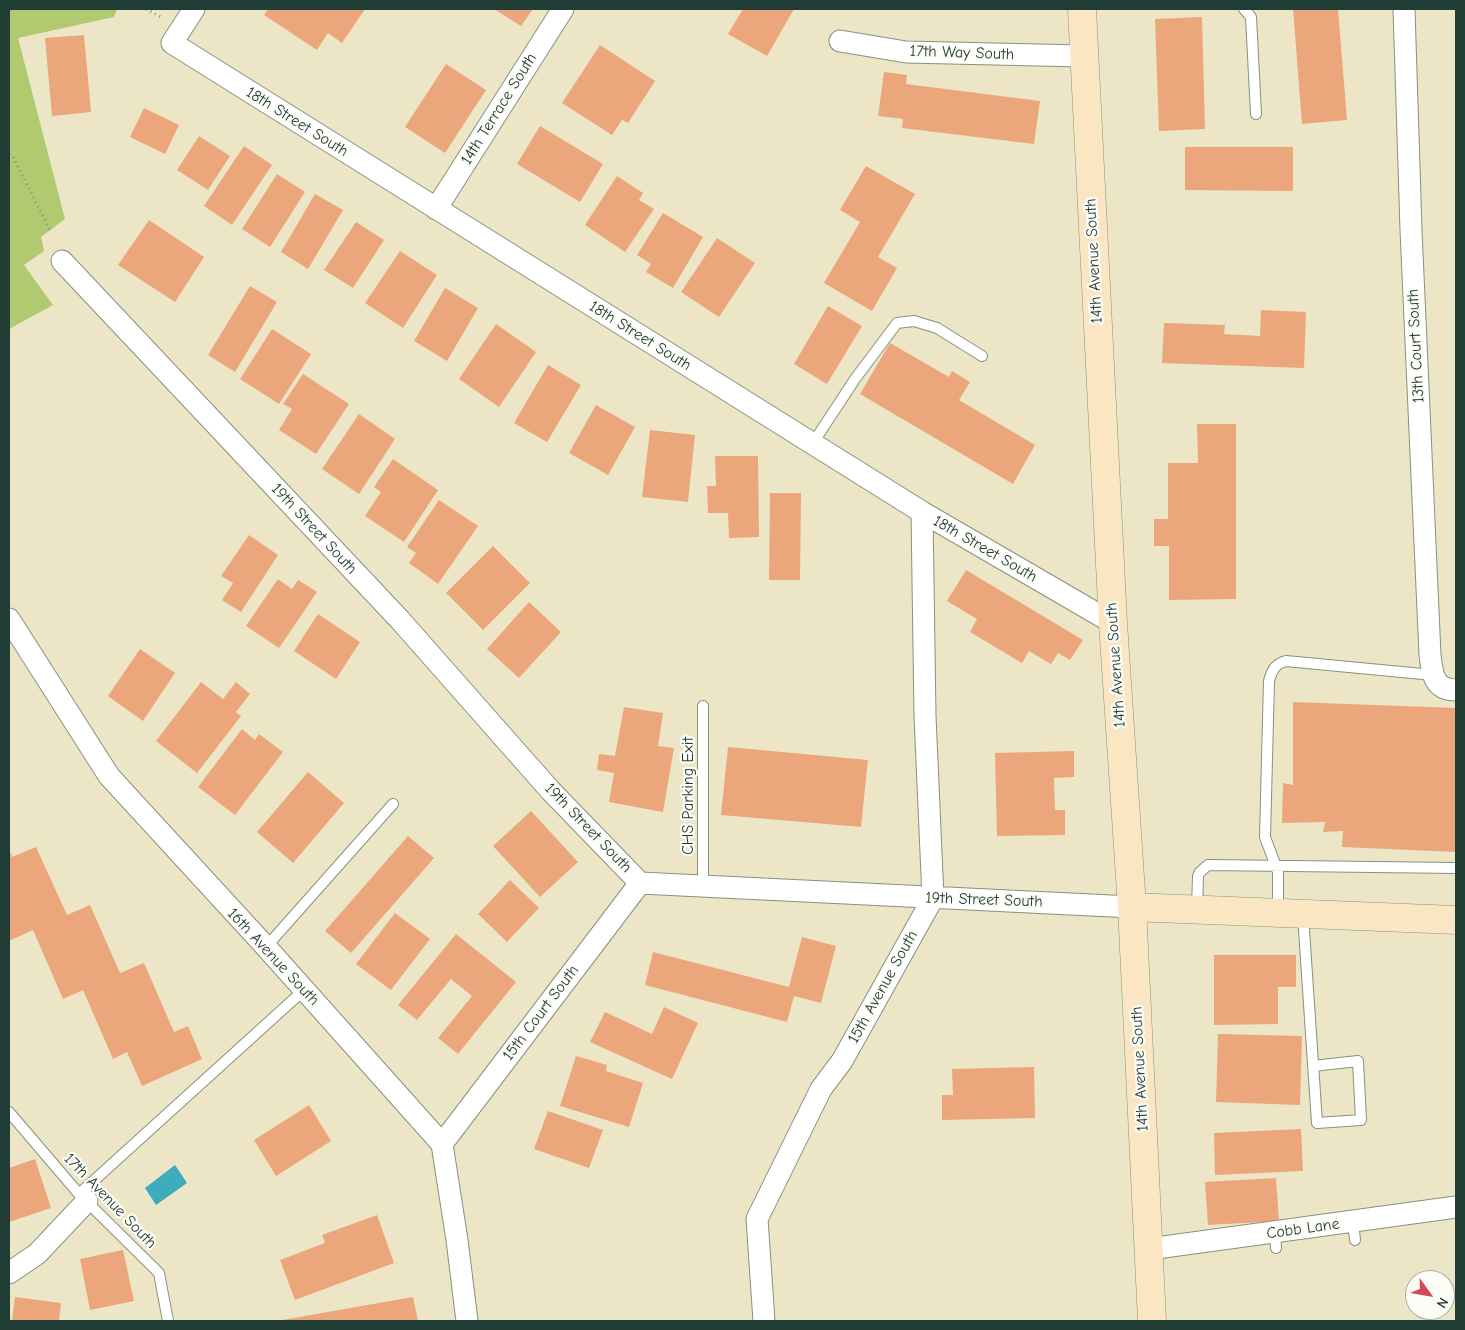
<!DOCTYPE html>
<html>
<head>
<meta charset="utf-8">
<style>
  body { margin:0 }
  #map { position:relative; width:1465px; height:1330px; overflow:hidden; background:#ece6c7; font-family:"Comic Neue",sans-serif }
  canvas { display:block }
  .frame { position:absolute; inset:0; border:10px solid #1f3d34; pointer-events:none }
  .north { position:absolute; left:1405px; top:1270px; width:50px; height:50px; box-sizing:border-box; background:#fdfcf7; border:1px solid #a4b0a9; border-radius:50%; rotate:122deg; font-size:14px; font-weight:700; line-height:20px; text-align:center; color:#1f3d34 }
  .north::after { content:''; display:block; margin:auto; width:18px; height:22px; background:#d1495b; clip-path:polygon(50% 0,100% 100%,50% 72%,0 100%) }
</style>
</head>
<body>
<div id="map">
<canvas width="1465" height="1330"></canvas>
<div class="frame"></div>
<div class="north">N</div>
</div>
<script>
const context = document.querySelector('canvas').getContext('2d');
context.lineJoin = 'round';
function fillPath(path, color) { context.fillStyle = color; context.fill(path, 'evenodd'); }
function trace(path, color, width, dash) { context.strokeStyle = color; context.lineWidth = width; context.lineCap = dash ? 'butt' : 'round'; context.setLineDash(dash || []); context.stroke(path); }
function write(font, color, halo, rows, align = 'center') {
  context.font = font + ' "Comic Neue",sans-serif'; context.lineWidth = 4.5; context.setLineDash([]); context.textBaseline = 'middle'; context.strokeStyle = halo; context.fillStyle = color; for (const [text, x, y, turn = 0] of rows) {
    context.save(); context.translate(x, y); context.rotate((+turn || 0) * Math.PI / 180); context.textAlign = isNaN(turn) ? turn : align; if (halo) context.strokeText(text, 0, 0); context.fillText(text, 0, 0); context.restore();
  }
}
fillPath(new Path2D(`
  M9 9H117L114 17 18 38 65 219 41 237 44 251 24 265 53 305 9 329Z`), '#b1ca6f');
fillPath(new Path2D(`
  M175 1165 187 1183 156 1205 145 1188Z`), '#3eacbc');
fillPath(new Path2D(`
  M268 9H365L342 43 328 33 317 50 264 15Z
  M494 9H533L521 26Z
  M743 9H794L767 56 728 34Z
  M1293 9H1338L1347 120 1302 124Z
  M1202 17 1205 129 1159 131 1155 19Z
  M84 35 91 112 52 116 45 38Z
  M600 45 655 81 628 123 622 120 612 135 562 103Z
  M446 64 486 90 445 153 405 127Z
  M884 72 907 75 906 84 1040 101 1034 144 902 128 903 119 878 116Z
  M144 108 179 125 165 154 130 137Z
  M540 126 603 164 580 202 517 164Z
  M199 136 230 156 208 190 177 170Z
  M244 146 272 165 232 225 204 206Z
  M1185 147H1293V191L1185 190Z
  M866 166 915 194 878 257 897 268 872 311 824 283 860 222 840 210Z
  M277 174 305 192 270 247 242 229Z
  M617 176 643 193 639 200 654 209 625 252 585 225Z
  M315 194 343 210 308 269 281 252Z
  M663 213 703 237 673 288 646 272 651 264 637 255Z
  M149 220 204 257 175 302 118 265Z
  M356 222 384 240 353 288 324 270Z
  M717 238 755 263 719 317 681 292Z
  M400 251 437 275 403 328 365 303Z
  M250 286 277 302 235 372 208 355Z
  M445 288 478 308 447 361 414 341Z
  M828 306 862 326 827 384 794 364Z
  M1261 310 1306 312 1304 368 1162 363 1164 323 1225 325 1224 334 1260 336Z
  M496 324 536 352 499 407 459 379Z
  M272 329 311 354 279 404 240 379Z
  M890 343 949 377 952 371 970 382 959 400 1035 445 1013 484 860 394Z
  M548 365 581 385 547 442 514 423Z
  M303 374 349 404 316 454 279 430 292 409 283 404Z
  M596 405 635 427 608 475 569 453Z
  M359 414 395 439 359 494 322 469Z
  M1197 424H1236V599L1169 600V546H1154V519H1168V463H1198Z
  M650 430 695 435 688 502 642 497Z
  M715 456H758L759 537 729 538 728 513H708L707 486H716Z
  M393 459 438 490 404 542 365 516 381 492 374 487Z
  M770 493H801L800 580H769Z
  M439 500 478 526 438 584 409 563 416 553 407 547Z
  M249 535 278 555 241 612 222 600 233 583 221 576Z
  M493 546 530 583 483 630 446 593Z
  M966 570 1083 640 1070 660 1058 653 1051 664 1029 651 1022 663 970 632 977 619 947 601Z
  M278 579 292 589 298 580 317 592 279 648 246 626Z
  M529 602 561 632 519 678 487 649Z
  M318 614 360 642 336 679 294 651Z
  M140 649 175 673 143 721 108 696Z
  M201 682 223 699 236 682 250 694 236 712 241 716 197 773 156 741Z
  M1293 702 1456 708V852L1342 847 1343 831 1323 832 1325 822 1282 823 1283 783 1293 785Z
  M624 707 663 713 658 746 674 748 663 812 609 802 614 773 597 770 599 754 615 756Z
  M242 729 255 740 259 734 283 752 235 815 198 787Z
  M728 747 868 760 861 827 721 815Z
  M1074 751V777L1054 778 1055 810H1065V835L997 836 995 753Z
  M308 772 344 803 293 863 257 832Z
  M531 811 578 862 540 897 493 846Z
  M408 836 434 858 351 953 325 931Z
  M36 847 67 915 90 905 120 973 144 963 174 1032 188 1026 202 1059 142 1086 127 1052 113 1059 83 990 63 999 33 930 9 941V849L12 857Z
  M510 880 539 908 507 942 478 914Z
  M395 913 430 939 391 990 356 964Z
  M456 934 516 982 458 1054 438 1038 472 996 451 979 417 1020 398 1005Z
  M802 937 836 946 821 1003 794 996 787 1022 645 985 653 952 789 987Z
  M1214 955H1296V987H1278V1024L1214 1025Z
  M664 1007 698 1023 672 1079 590 1042 605 1012 652 1034Z
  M1218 1034 1302 1036 1300 1105 1216 1102Z
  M576 1056 607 1065 606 1071 643 1083 629 1127 560 1106Z
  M1034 1067 1035 1118 942 1120V1095H953L952 1069Z
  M309 1105 331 1141 276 1176 254 1140Z
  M548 1111 603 1130 589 1168 534 1149Z
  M1301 1129 1303 1171 1215 1175 1214 1133Z
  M35 1159 51 1208 9 1222V1168Z
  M1276 1178 1279 1221 1208 1225 1205 1182Z
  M377 1215 394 1263 295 1300 280 1260 325 1243 322 1235Z
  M123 1250 134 1301 90 1310 80 1259Z
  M15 1297 61 1303 59 1321H12Z
  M413 1297 418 1321H282V1320Z`), '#eba77b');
const lane = new Path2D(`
  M1244 9 1251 17 1256 114
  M813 443 855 379 897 323 914 321 937 328 982 356
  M703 706V887
  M1197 909 1198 876 1200 872 1208 865 1456 868
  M1278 912V872L1265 837 1269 681C1272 670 1275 664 1286 661L1433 675
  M1303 915 1317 1123 1361 1120 1358 1061 1313 1066
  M266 947 393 804
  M9 1112 79 1194 159 1273 168 1321
  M79 1194 304 990
  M1353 1222 1355 1240
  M1275 1233 1276 1248`);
const street = new Path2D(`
  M194 9 172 43 922 512 1113 623
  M1404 9 1411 230 1430 655C1432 674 1434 690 1456 690
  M840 41 906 52 1083 56
  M436 209 563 9
  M62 261 400 620 550 790 640 883 1132 907
  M9 619 109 776 266 947 442 1144 457 1240 467 1321
  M442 1144 640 883
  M1149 1249 1456 1207
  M9 1273 37 1254 87 1201
  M764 1321 757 1219 821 1089 842 1061 933 898 925 716 922 512`);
const secondary = new Path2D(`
  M1082 9 1113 623 1132 907 1152 1321
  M1132 907 1456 920`);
trace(lane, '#86927e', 12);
trace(street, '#86927e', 23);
trace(secondary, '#86927e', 29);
trace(new Path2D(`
  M146 9 161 17
  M9 154 13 157 50 230`), '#86927e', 3, [1, 4]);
trace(lane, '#fff', 10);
trace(street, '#fff', 21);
trace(secondary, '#fbe6c4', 28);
write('16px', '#1f3d34', '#fdfcf7', [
  ["17th Way South",962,53,2],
  ["14th Terrace South",499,109,-58],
  ["18th Street South",297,122,32],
  ["14th Avenue South",1094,261,-93],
  ["18th Street South",640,336,32],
  ["13th Court South",1416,346,-93],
  ["19th Street South",314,529,47],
  ["18th Street South",985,549,30],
  ["14th Avenue South",1116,665,-94],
  ["CHS Parking Exit",688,796,-90],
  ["19th Street South",588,828,46],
  ["19th Street South",984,900,2],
  ["16th Avenue South",273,957,47],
  ["15th Avenue South",883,987,-61],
  ["15th Court South",541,1013,-53],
  ["14th Avenue South",1140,1069,-93],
  ["17th Avenue South",110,1201,46],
  ["Cobb Lane",1303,1229,-8]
]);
</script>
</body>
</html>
